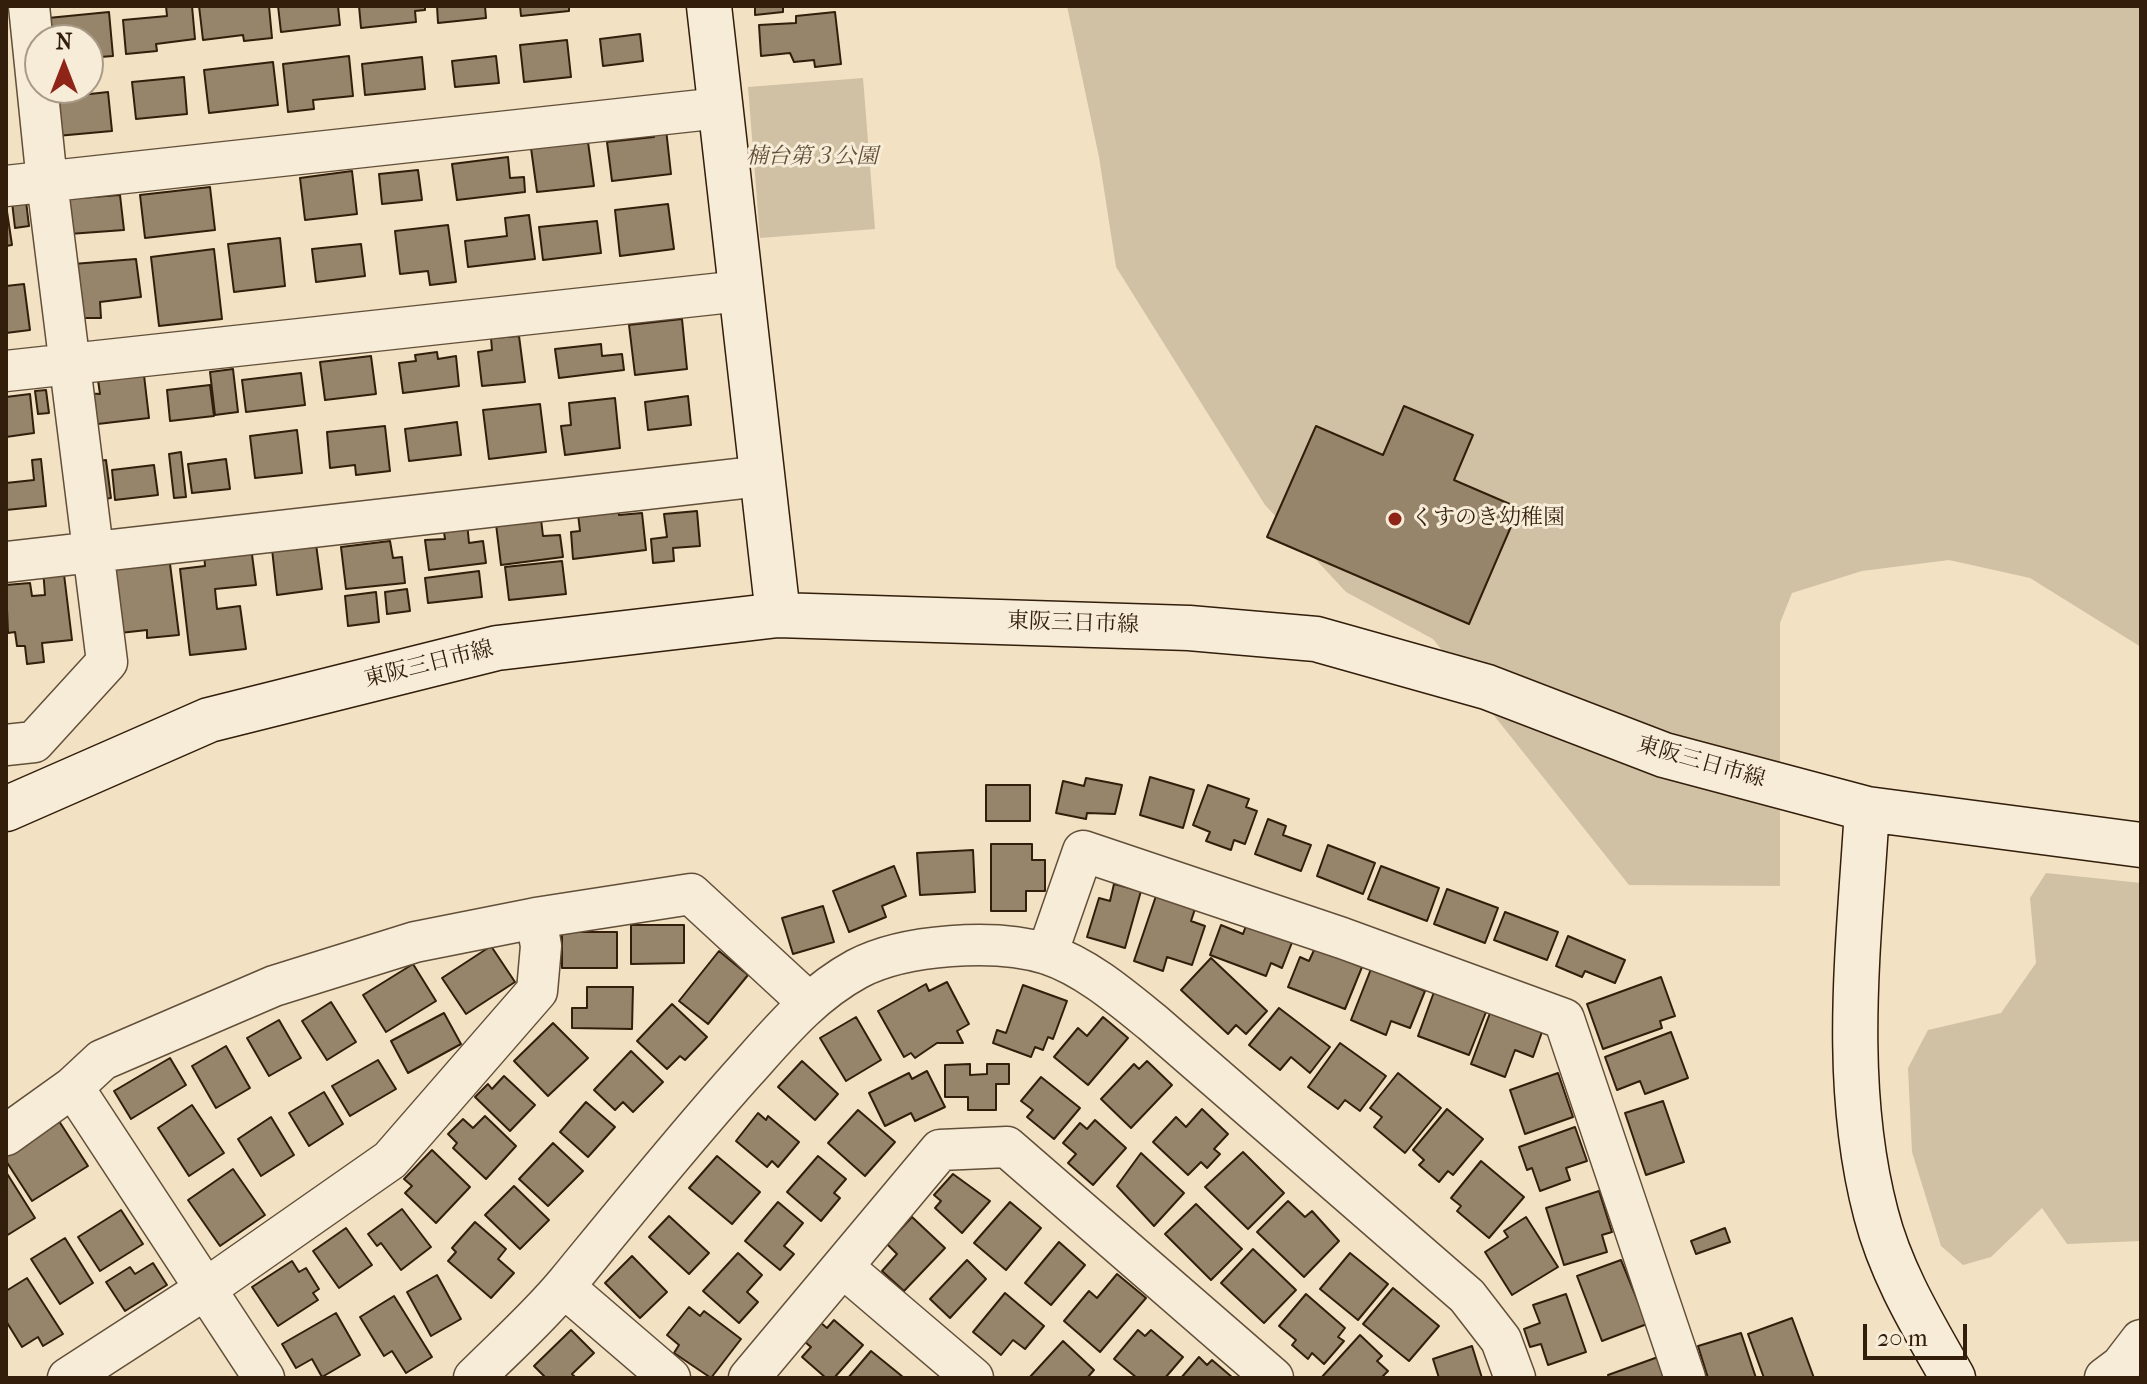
<!DOCTYPE html>
<html>
<head>
<meta charset="utf-8">
<style>
  body { margin:0 }
  #map { position:relative; width:2147px; height:1384px; overflow:hidden; background:#f2e2c3; font-family:"IM FELL French Canon",serif }
  canvas { display:block }
  .frame { position:absolute; inset:0; border:8px solid #321e0b; pointer-events:none }
  .north { position:absolute; left:24px; top:24px; width:80px; height:80px; box-sizing:border-box; background:#f7ecd8; border:2px solid #a89a86; border-radius:50%; rotate:0deg; font-size:22px; font-weight:700; line-height:32px; text-align:center; color:#321e0b }
  .north::after { content:''; display:block; margin:auto; width:28px; height:36px; background:#8f2418; clip-path:polygon(50% 0,100% 100%,50% 72%,0 100%) }
  .scale { position:absolute; left:1863px; top:1324px; width:104px; height:36px; box-sizing:border-box; border:4px solid #321e0b; border-top:0; padding-left:10px; font-size:24px; line-height:28px; white-space:nowrap; color:#321e0b; -webkit-text-stroke:6px #f7ecd8; paint-order:stroke }
</style>
</head>
<body>
<div id="map">
<canvas width="2147" height="1384"></canvas>
<div class="frame"></div>
<div class="north">N</div>
<div class="scale">20 m</div>
</div>
<script>
const context = document.querySelector('canvas').getContext('2d');
context.lineJoin = 'round';
function fillPath(path, color) { context.fillStyle = color; context.fill(path, 'evenodd'); }
function trace(path, color, width, dash) { context.strokeStyle = color; context.lineWidth = width; context.lineCap = dash ? 'butt' : 'round'; context.setLineDash(dash || []); context.stroke(path); }
function write(font, color, halo, rows, align = 'center') {
  context.font = font + ' "IM FELL French Canon","Noto Serif JP",serif'; context.lineWidth = 6; context.setLineDash([]); context.textBaseline = 'middle'; context.strokeStyle = halo; context.fillStyle = color; for (const [text, x, y, turn = 0] of rows) {
    context.save(); context.translate(x, y); context.rotate((+turn || 0) * Math.PI / 180); context.textAlign = isNaN(turn) ? turn : align; if (halo) context.strokeText(text, 0, 0); context.fillText(text, 0, 0); context.restore();
  }
}
fillPath(new Path2D(`
  M1067 6H2141V647L2030 578 1949 560 1862 571 1792 593 1780 623V886L1629 885 1433 639 1346 592 1265 505 1116 267 1099 157Z
  M863 78 875 229 760 238 748 87Z
  M2046 873 2141 883V1241L2067 1244 2042 1208 1991 1257 1963 1265 1941 1246 1912 1152 1908 1068 1928 1030 2001 1013 2036 963 2030 898Z`), '#d1c1a4');
const building = new Path2D(`
  M166 6H192L195 39 156 44 157 51 126 54 123 20 167 16Z
  M199 6H269L272 38 244 41 243 35 203 40Z
  M278 6H338L340 25 281 32Z
  M359 6H425V10L415 11 416 22 361 28Z
  M437 6H485L486 18 438 23Z
  M520 6H569V11L521 16Z
  M755 6H783V12L755 15Z
  M109 12 113 56 88 58V40H50L48 18Z
  M835 12 841 64 815 67 814 60 794 62 790 53 761 56 759 25 796 23V16Z
  M640 34 643 61 603 66 600 39Z
  M567 40 571 77 524 82 520 45Z
  M349 56 353 96 313 100 314 109 288 112 283 64Z
  M496 56 499 83 455 87 452 61Z
  M422 57 425 89 365 95 362 64Z
  M273 62 278 105 209 113 204 70Z
  M184 77 187 114 136 119 132 82Z
  M108 92 112 131 57 136 54 98Z
  M665 120 671 174 612 181 607 142 654 137 652 122Z
  M588 142 594 186 537 192 531 148Z
  M508 157 510 178 524 177 525 192 457 200 452 164Z
  M418 170 422 200 382 204 379 174Z
  M352 171 357 214 305 220 300 178Z
  M210 187 215 230 145 238 140 195Z
  M120 195 124 230 69 234 65 199Z
  M26 201 29 226 15 228 12 202Z
  M668 204 674 249 620 256 615 210Z
  M6 205 12 245 6 246Z
  M529 215 535 259 468 267 465 241 507 236 505 218Z
  M597 221 601 253 543 260 539 227Z
  M448 225 456 282 430 285 428 271 400 274 395 231Z
  M280 238 285 286 234 292 228 244Z
  M361 244 365 276 316 282 312 249Z
  M214 249 222 319 159 326 151 257Z
  M136 259 141 297 100 302 101 318H80L73 264Z
  M24 284 30 330 6 333V286Z
  M682 319 687 369 635 375 629 325Z
  M519 336 525 382 482 386 478 352 492 350 491 338Z
  M601 344 602 356 622 354 624 370 559 378 555 349Z
  M437 352 438 359 456 356 459 386 403 393 399 363 416 361 415 355Z
  M371 356 376 394 325 400 320 362Z
  M233 369 238 412 215 415 210 372Z
  M301 373 305 405 246 412 242 380Z
  M144 375 149 418 89 425 85 393 100 394 98 380Z
  M210 385 214 416 170 421 167 390Z
  M46 390 49 413 38 414 35 391Z
  M30 394 34 433 6 437V397Z
  M688 396 691 425 648 430 645 402Z
  M615 398 620 448 565 455 561 426 571 425 569 403Z
  M540 404 546 452 489 459 483 410Z
  M1404 406 1473 435 1454 480 1519 508 1469 624 1267 537 1316 426 1383 455Z
  M457 422 461 455 409 461 405 429Z
  M385 426 390 471 356 475 355 465 330 468 327 432Z
  M297 430 302 473 255 478 250 436Z
  M181 452 186 497 174 498 169 454Z
  M41 459 46 506 6 510V483L34 480 32 460Z
  M226 459 230 489 192 493 188 464Z
  M106 460 111 498 97 500 92 462Z
  M154 465 158 495 115 500 112 470Z
  M617 502 619 515 642 513 646 550 573 559 571 532 580 531 578 514Z
  M540 511 543 536 560 535 563 557 501 565 495 516Z
  M697 511 700 546 673 548 674 561 653 563 651 539 667 537 664 514Z
  M467 522 469 543 483 541 486 563 429 570 425 540 445 539 443 525Z
  M390 541 393 558 402 557 405 583 346 589 341 547Z
  M316 544 322 589 277 595 272 549Z
  M251 547 256 585 215 589 217 609 240 606 246 649 190 655 180 569 205 566 204 553Z
  M169 556 179 635 147 638V630L111 634 102 565Z
  M562 561 566 594 509 600 505 567Z
  M63 566 72 640 42 643 44 662 27 664 25 646H17L15 632 8 633 6 585 30 583 32 596 45 595 43 569Z
  M479 571 482 597 428 603 425 578Z
  M407 589 410 611 387 614 385 592Z
  M376 592 379 622 348 626 345 596Z
  M1150 777 1194 790 1183 828 1140 815Z
  M1086 778 1122 785 1115 814 1087 813 1086 819 1056 813 1063 781 1084 786Z
  M986 785H1030V821H986Z
  M1208 785 1249 799 1246 807 1257 811 1245 844 1234 840 1231 850 1206 841 1210 832 1193 825Z
  M1268 819 1286 826 1283 835 1311 845 1301 871 1255 854Z
  M991 844H1032V860H1045V891H1026V911H991Z
  M1328 845 1375 863 1363 894 1317 876Z
  M973 850 975 892 920 895 917 853Z
  M894 866 906 896 882 906 886 917 849 932 833 891Z
  M1381 866 1439 888 1427 921 1368 899Z
  M1114 884 1141 891 1125 948 1087 937 1099 898 1110 901Z
  M1447 889 1498 908 1485 943 1434 924Z
  M1158 890 1197 903 1191 921 1205 926 1192 965 1167 957 1163 971 1134 961Z
  M823 906 834 942 793 954 782 918Z
  M1505 912 1558 932 1547 960 1494 940Z
  M1247 923 1293 940 1282 968 1271 963 1266 976 1210 955 1221 925 1243 934Z
  M631 925H684V963L631 964Z
  M562 932H617V968H562Z
  M1568 936 1625 960 1615 983 1585 971 1582 977 1556 966Z
  M491 946 515 982 466 1014 442 978Z
  M1315 948 1362 967 1345 1009 1288 987 1300 957 1309 961Z
  M719 951 748 975 708 1024 679 1001Z
  M1211 958 1267 1011 1246 1034 1236 1025 1228 1034 1181 990Z
  M413 964 436 1001 386 1032 363 995Z
  M1371 969 1425 991 1410 1028 1391 1021 1386 1035 1351 1020Z
  M1661 977 1675 1016 1660 1021 1662 1028 1603 1049 1587 1004Z
  M947 982 969 1024 957 1031 963 1043H937L915 1058 911 1053 904 1057 878 1011 926 984 929 991Z
  M1023 985 1067 1001 1053 1039 1048 1037 1043 1050 1035 1047 1031 1057 993 1043 997 1030 1006 1033Z
  M587 987H633L632 1029 572 1028V1008H587Z
  M1434 992 1486 1012 1469 1055 1418 1036Z
  M331 1002 356 1042 327 1060 302 1021Z
  M672 1004 707 1037 685 1060 680 1056 667 1069 637 1041Z
  M1279 1008 1330 1047 1310 1073 1291 1057 1280 1070 1249 1045Z
  M444 1013 461 1044 408 1073 391 1041Z
  M1490 1013 1542 1032 1533 1057 1515 1050 1505 1077 1471 1064Z
  M856 1017 881 1060 846 1081 820 1038Z
  M1103 1017 1128 1038 1088 1085 1054 1057 1078 1028 1087 1036Z
  M279 1020 301 1058 269 1076 247 1038Z
  M553 1023 588 1058 548 1096 514 1061Z
  M1671 1032 1688 1078 1645 1094 1640 1081 1617 1090 1605 1057Z
  M1340 1043 1386 1076 1360 1111 1345 1100 1338 1109 1308 1087Z
  M226 1046 250 1088 216 1108 192 1066Z
  M631 1051 663 1082 633 1112 623 1102 615 1110 594 1090Z
  M170 1058 186 1085 131 1119 114 1091Z
  M378 1060 396 1089 350 1116 332 1086Z
  M802 1061 838 1094 815 1120 778 1087Z
  M1147 1061 1172 1085 1131 1128 1101 1099 1134 1064 1139 1069Z
  M970 1064V1075L987 1074V1064H1009V1084H996V1110H968V1097H945V1065Z
  M927 1071 945 1107 915 1121 911 1113 885 1126 869 1093 909 1073 912 1079Z
  M1398 1073 1441 1108 1405 1153 1374 1127 1382 1117 1370 1108Z
  M1558 1073 1573 1117 1525 1134 1510 1090Z
  M504 1076 535 1105 510 1131 475 1097 488 1084 492 1089Z
  M1041 1077 1080 1108 1054 1139 1027 1117 1033 1110 1021 1101Z
  M324 1092 343 1124 309 1146 289 1113Z
  M1663 1101 1684 1162 1646 1175 1625 1113Z
  M586 1102 615 1127 588 1157 560 1132Z
  M192 1105 224 1153 189 1176 158 1128Z
  M1202 1109 1228 1134 1214 1149 1220 1154 1207 1168 1201 1162 1188 1175 1153 1142 1176 1117 1186 1127Z
  M1447 1109 1483 1139 1453 1175 1448 1171 1439 1182 1419 1165 1424 1160 1413 1150Z
  M858 1110 895 1142 865 1176 828 1143Z
  M758 1113 766 1120 768 1116 799 1142 778 1167 772 1161 767 1167 736 1141Z
  M485 1116 516 1146 486 1179 453 1148 457 1143 448 1134 463 1119 473 1128Z
  M271 1117 294 1155 261 1176 238 1139Z
  M57 1118 88 1166 32 1201 6 1161V1150Z
  M1095 1120 1126 1148 1093 1185 1068 1163 1076 1154 1063 1143 1080 1123 1087 1129Z
  M1575 1127 1587 1161 1566 1168 1570 1180 1540 1191 1532 1168 1527 1170 1519 1147Z
  M553 1143 583 1171 548 1206 519 1179Z
  M432 1150 470 1187 436 1223 405 1193 412 1186 404 1179Z
  M1243 1152 1284 1193 1248 1229 1205 1187Z
  M1141 1153 1184 1193 1154 1226 1117 1186Z
  M717 1156 760 1192 732 1224 689 1188Z
  M818 1156 846 1179 834 1193 840 1198 821 1221 787 1192Z
  M1481 1161 1524 1197 1489 1238 1457 1211 1461 1206 1451 1198Z
  M233 1169 265 1215 220 1246 188 1200Z
  M6 1172 35 1218 6 1236Z
  M953 1174 990 1201 962 1233 935 1208 941 1201 934 1195Z
  M514 1186 549 1220 520 1249 485 1215Z
  M1599 1191 1612 1232 1602 1235 1607 1252 1564 1265 1546 1208Z
  M1288 1201 1305 1217 1312 1211 1339 1241 1304 1277 1257 1232Z
  M778 1202 803 1223 784 1246 794 1254 780 1270 745 1241Z
  M1010 1202 1041 1228 1006 1270 974 1243Z
  M1196 1204 1242 1249 1211 1280 1165 1234Z
  M402 1209 431 1247 401 1270 381 1243 377 1246 368 1234Z
  M121 1210 143 1244 100 1271 78 1237Z
  M669 1216 709 1253 689 1274 649 1237Z
  M912 1217 945 1248 904 1291 882 1271 897 1254 887 1244Z
  M1526 1217 1558 1267 1512 1295 1485 1252 1508 1237 1504 1231Z
  M475 1222 506 1249 498 1259 514 1273 491 1298 448 1261 456 1252 452 1248Z
  M346 1228 372 1265 339 1288 313 1251Z
  M1725 1228 1730 1242 1696 1254 1691 1241Z
  M65 1238 93 1283 60 1304 31 1259Z
  M1059 1242 1085 1265 1051 1305 1025 1283Z
  M1253 1249 1296 1290 1264 1323 1221 1283Z
  M738 1253 762 1275 747 1292 758 1302 739 1323 703 1291Z
  M1350 1253 1388 1284 1358 1320 1320 1289Z
  M632 1256 667 1292 640 1318 605 1283Z
  M967 1260 986 1279 950 1318 930 1299Z
  M1621 1260 1647 1324 1602 1341 1577 1276Z
  M292 1261 299 1272 306 1268 319 1289 313 1293 318 1300 278 1326 252 1287Z
  M153 1263 167 1285 125 1311 106 1282 130 1267 135 1274Z
  M1117 1274 1146 1298 1100 1352 1064 1321 1089 1291 1097 1298Z
  M437 1275 461 1319 431 1336 407 1292Z
  M27 1278 63 1334 43 1346 38 1337 22 1347 6 1321V1291Z
  M1393 1288 1439 1326 1409 1361 1363 1324Z
  M1005 1293 1044 1326 1025 1349 1013 1340 1001 1355 973 1332Z
  M1306 1294 1345 1328 1338 1337 1344 1341 1324 1364 1312 1353 1308 1359 1292 1345 1296 1340 1279 1326Z
  M1566 1294 1586 1352 1548 1365 1541 1344 1530 1347 1524 1329 1540 1323 1533 1305Z
  M394 1296 432 1357 406 1373 392 1351 384 1356 360 1317Z
  M689 1307 700 1316 704 1311 741 1339 711 1378 674 1353 679 1345 667 1335Z
  M336 1313 360 1355 322 1377 312 1359 296 1368 282 1344Z
  M815 1318 827 1328 834 1320 863 1345 834 1378H826L802 1357 811 1347 799 1337Z
  M1792 1318 1814 1378H1764L1748 1334Z
  M571 1330 594 1353 572 1374 576 1378H546L534 1366Z
  M1138 1330 1145 1336 1151 1330 1183 1357 1165 1378H1137L1114 1359Z
  M1741 1333 1756 1378H1708L1698 1346Z
  M1360 1335 1382 1356 1377 1361 1388 1371 1381 1378H1321Z
  M1063 1341 1094 1370 1087 1378H1029Z
  M1472 1346 1482 1378H1439L1433 1359Z
  M871 1351 903 1377 902 1378H848Z
  M1199 1357 1207 1365 1212 1360 1233 1378H1181Z
  M1658 1357 1665 1378H1609L1608 1375Z`);
fillPath(building, '#96846b');
trace(building, '#321e0b', 2);
const street = new Path2D(`
  M6 186 720 108
  M6 371 741 291
  M6 562 762 476
  M6 745 34 742 107 662 47 182 29 6
  M1047 954 1083 851 1342 938 1564 1019 1685 1378
  M73 1087 264 1378
  M6 1135 73 1087 102 1060 274 986 415 942 536 918 691 894 808 1002
  M844 1268 973 1378
  M564 1287 670 1378
  M68 1378 204 1290 390 1160 537 991 541 946 536 918
  M474 1378C505 1347 539 1317 567 1283 626 1211 684 1139 746 1070 780 1032 811 994 857 969 904 944 996 938 1047 954 1086 967 1121 997 1153 1023L1467 1296 1501 1340 1515 1378
  M749 1378 940 1150 1007 1147 1273 1378
  M2105 1378 2121 1366 2141 1340`);
const secondary = new Path2D(`
  M709 6 778 615
  M6 809 209 720 497 648 778 615 1189 628 1316 639 1487 687 1664 755 1867 809 2141 845
  M1867 809C1859 944 1841 1081 1876 1214 1891 1273 1923 1325 1953 1378`);
trace(street, '#624f39', 43);
trace(secondary, '#321e0b', 47);
trace(street, '#f7ecd8', 40);
trace(secondary, '#f7ecd8', 44);
for (const [x, y, r, color] of [
  [1395,519,8,"#8f2418"]
]) { const dot = new Path2D(); dot.arc(x, y, r, 0, 2 * Math.PI); context.fillStyle = color; context.fill(dot); trace(dot, '#f7ecd8', 3); }
write('italic 22px', '#624f39', '#f7ecd8', [
  ["楠台第３公園",812,158]
]);
write('22px', '#321e0b', '#f7ecd8', [
  ["くすのき幼稚園",1411,519]
], 'left');
write('22px', '#321e0b', '#f7ecd8', [
  ["東阪三日市線",1073,624,2],
  ["東阪三日市線",429,665,-14],
  ["東阪三日市線",1701,763,16]
]);
</script>
</body>
</html>
